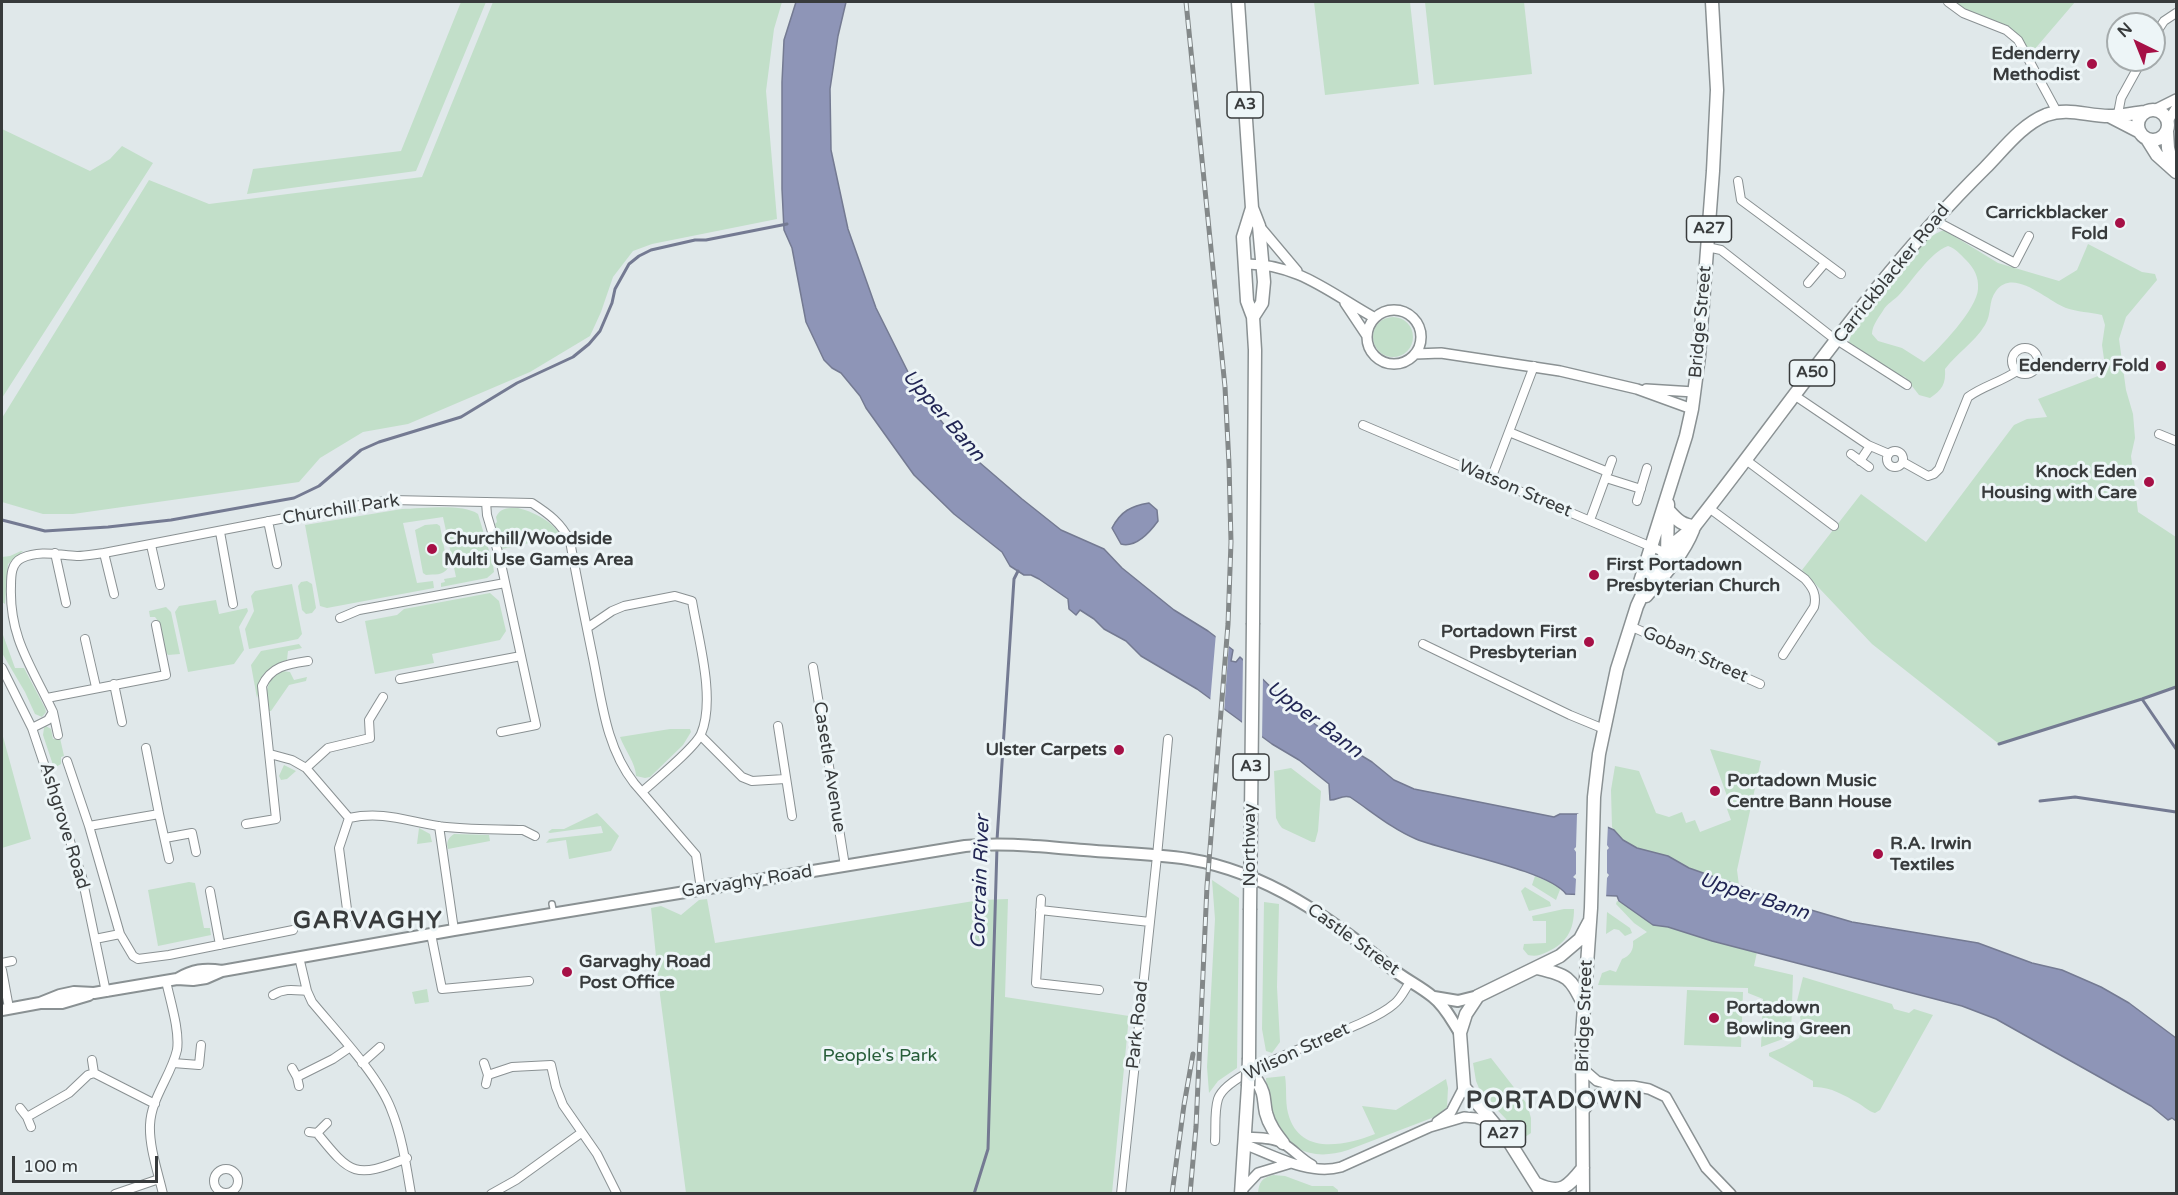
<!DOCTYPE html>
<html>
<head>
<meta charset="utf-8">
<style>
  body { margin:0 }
  #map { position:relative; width:2178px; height:1195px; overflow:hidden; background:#e0e8ea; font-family:"Varela Round",sans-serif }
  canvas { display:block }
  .frame { position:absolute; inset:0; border:3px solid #383b3c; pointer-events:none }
  .north { position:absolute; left:2106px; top:12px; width:60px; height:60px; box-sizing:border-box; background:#edf5f7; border:2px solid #a5abac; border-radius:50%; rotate:317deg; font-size:16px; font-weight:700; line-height:24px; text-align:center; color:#383b3c }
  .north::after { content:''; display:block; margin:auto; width:21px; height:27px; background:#a61046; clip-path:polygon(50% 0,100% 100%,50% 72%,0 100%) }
  .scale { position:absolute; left:12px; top:1156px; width:146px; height:27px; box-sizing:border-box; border:3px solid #383b3c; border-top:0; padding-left:8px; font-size:18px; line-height:21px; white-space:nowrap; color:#383b3c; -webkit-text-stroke:4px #edf5f7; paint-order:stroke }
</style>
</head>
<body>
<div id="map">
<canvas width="2178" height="1195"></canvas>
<div class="frame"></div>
<div class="north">N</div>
<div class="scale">100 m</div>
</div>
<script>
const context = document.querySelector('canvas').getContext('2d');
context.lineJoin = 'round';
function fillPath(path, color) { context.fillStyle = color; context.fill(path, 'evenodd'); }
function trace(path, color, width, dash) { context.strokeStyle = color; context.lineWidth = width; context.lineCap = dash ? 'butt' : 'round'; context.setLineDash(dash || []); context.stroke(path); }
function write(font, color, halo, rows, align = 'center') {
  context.font = font + ' "Varela Round",sans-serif'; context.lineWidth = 6; context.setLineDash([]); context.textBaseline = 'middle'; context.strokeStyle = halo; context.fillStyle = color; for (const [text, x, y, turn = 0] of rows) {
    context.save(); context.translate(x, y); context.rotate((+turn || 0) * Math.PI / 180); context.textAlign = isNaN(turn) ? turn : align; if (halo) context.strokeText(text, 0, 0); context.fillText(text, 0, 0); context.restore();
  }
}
fillPath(new Path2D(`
  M461 2H486L416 171 247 194 253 169 401 151Z
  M493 2H782L774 29 766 91 777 219 652 244 633 251 613 277 601 312 590 336 530 372 408 424 363 432 320 458 299 482 73 514H43L2 502V418L149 180 209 204 422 177Z
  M1314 2H1410L1419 84 1325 95Z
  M1425 2H1524L1532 74 1434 85Z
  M1948 2H2075L2028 57 2018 40Z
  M2 129 90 171 110 159 122 146 153 163 2 398Z
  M1944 230 1998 263 2059 281 2077 270 2088 244 2142 272 2155 274 2157 280 2126 317 2119 339 2126 390 2133 414 2135 438 2131 456 2138 512 2176 537V687L2142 699 1999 744 1872 644 1802 570 1861 494 1926 542 2014 425 2027 419 2047 417 2038 399 2106 373 2102 345 2105 325 2102 315C2090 312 2077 312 2066 308 2047 301 2014 267 1996 291 1988 301 1992 314 1985 325 1974 343 1957 353 1945 369 1946 384 1942 390 1930 398L1919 395 1905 377 1890 372 1851 346 1849 342 1851 333C1866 313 1883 295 1899 275 1913 257 1920 239 1944 230ZM1948 246C1955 248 1960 254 1966 260 1974 268 1979 277 1978 289 1977 309 1939 349 1924 362L1902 348 1878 341 1872 334C1872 325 1880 316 1884 309 1887 304 1894 300 1898 296 1912 282 1929 253 1948 246Z
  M1373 337a20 20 0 1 1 40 0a20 20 0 1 1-40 0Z
  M518 508C535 512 565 527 563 547L553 538 502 549 495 524 497 522 496 517C501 507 508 508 518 508Z
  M402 509C421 509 462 503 478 514L493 564 494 572 487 578 441 587V583L445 582 444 579 456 577 443 517 403 523 417 583 433 581 434 588 327 608 320 606 305 525Z
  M437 524 440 526 448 568C443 576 434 574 426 575L423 573 415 530 425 525Z
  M21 551H23L8 564 5 604 2 602V557L10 556Z
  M307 581 312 584 316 608 312 613 306 614 302 610 298 586 301 582Z
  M292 584 302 634 298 639 249 649 245 629 254 611 251 596 255 591Z
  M490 593 499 601 506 631 500 640 432 654 434 663 375 674 365 621 397 615 404 609Z
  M216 600 219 614 247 608 248 611 239 627 244 650 234 664 188 672 175 612 179 606Z
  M166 607 171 612 180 654 168 655C160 644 164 628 155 617H150L149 611Z
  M2 632 15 668H24L45 708 46 712 42 717 35 714 25 692 2 653Z
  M299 644 302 648 288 651 287 660C276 664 263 670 259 683 258 688 259 693 257 698L251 665 261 651Z
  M283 671 290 672 294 680 307 677 306 681 289 685 271 711H268C266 693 264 680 283 671Z
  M46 726 51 729 53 739 60 738 64 756 61 757V764L54 768 43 735 44 728Z
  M670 729H690L691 732 683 745 650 777 645 778 636 776C636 764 625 750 620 737Z
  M2 733 31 839 2 848Z
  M1710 749 1761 761 1737 870 1739 885 1689 868 1668 856 1637 848 1623 840 1612 827 1611 790 1615 766 1639 771 1656 813 1669 817 1682 812 1686 823 1695 820 1700 832 1731 820 1727 809 1731 807Z
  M284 765 296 771 287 779 281 780 279 776Z
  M1291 768 1321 791 1318 831 1315 842H1312L1282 828 1279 824 1276 818 1274 771Z
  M597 813 619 836 611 851 569 859 566 840 546 843 549 839 603 833 601 826 550 833 548 832 552 829H564Z
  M419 828 430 834 432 842 417 844Z
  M454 834 489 835 490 841 448 849C446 842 448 838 454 834Z
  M1535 876 1561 887 1556 900 1532 885Z
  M1212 880 1239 898 1237 1068 1218 1081 1209 1093 1207 1067 1215 919Z
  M189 882 195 883 204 928H210L211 935 158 946 148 890Z
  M1525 887 1550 902 1551 906 1529 911 1521 891Z
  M707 899 715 943 980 900 1008 899 1005 997 1129 1016 1112 1193H686L660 995 651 908 661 906 681 915 699 900Z
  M1617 901 1633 909 1653 925 1668 927 1712 941 1757 952 1754 966 1793 975 1791 1036 1761 1047 1763 999 1748 993V988L1598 985 1602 973 1610 970 1616 972 1622 959C1630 956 1634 950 1633 941L1647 932 1634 923 1616 904Z
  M1264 902 1279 904 1277 987 1280 1042 1272 1053 1266 1051 1262 1029Z
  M1564 909H1574C1574 930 1567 943 1547 952 1540 955 1536 957 1528 955L1523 949 1524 944 1546 943V921H1533L1532 916Z
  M1607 912 1630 928 1632 933 1625 936 1619 930 1614 929 1606 934Z
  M1803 977 1892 1004 1894 1009 1909 1013 1914 1009 1933 1015 1880 1110 1875 1113C1868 1111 1865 1107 1858 1103 1844 1095 1829 1086 1813 1087V1081L1769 1056V1053L1784 1047 1799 1038 1802 1027 1797 1001Z
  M427 989 429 1002 415 1004 412 992Z
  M1687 990 1743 992 1741 1047 1684 1045Z
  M1491 1058 1527 1104 1531 1118V1133L1519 1141 1506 1119 1481 1093 1476 1081 1473 1063Z
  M1285 1076C1287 1088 1285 1101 1288 1113 1299 1156 1344 1146 1375 1134L1362 1106 1396 1110 1446 1079 1448 1088 1447 1107 1437 1116 1348 1150C1293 1168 1267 1128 1266 1078Z
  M1273 1175 1285 1176 1312 1186H1333L1338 1190V1193H1258C1259 1182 1262 1178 1273 1175Z`), '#c2dfc9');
const water = new Path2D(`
  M796 2H846L838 36 830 89 831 150 848 229 876 308 919 394 965 450 1022 499 1061 530 1104 549 1122 568 1174 610 1208 631 1233 650 1231 661 1236 662 1240 657 1283 699 1304 716 1339 742 1372 762 1394 780 1414 789 1554 817 1560 814H1577L1614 830 1623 840 1637 848 1668 856 1689 868 1794 905 1852 922 1978 943 2032 963 2062 970 2101 987 2129 1003 2176 1038V1121L2172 1118 2168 1120 2151 1106 1996 1019 1962 1006 1712 941 1668 927 1653 925 1619 901 1617 896 1566 894C1548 870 1448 852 1416 839 1392 829 1371 811 1350 797 1341 795 1338 800 1330 800L1329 784 1299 760 1272 744 1197 689 1141 656 1126 641 1104 629 1094 619 1080 610 1076 615 1069 609 1068 599 1039 579 1031 575H1024L1010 566 1002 552 954 514 914 475 866 408 860 396 841 373 832 368 824 360 806 322 792 248 784 230 782 189V82L784 40Z
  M1149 503 1157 510 1158 521C1150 532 1136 548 1121 544L1112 528C1121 511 1131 506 1149 503Z`);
fillPath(water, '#8e95b7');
trace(water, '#747a92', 1.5);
fillPath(new Path2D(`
  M1216 633 1229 643 1224 713 1210 703Z
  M1243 656 1263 675 1262 741 1242 726Z
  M1577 814H1583L1608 824 1607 845 1609 848 1607 850V873L1609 875 1607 878 1606 899 1575 897 1576 879 1573 877 1576 874V852L1574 849 1576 847Z`), '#e0e8ea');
trace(new Path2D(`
  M2 520 45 531 108 527 171 520 294 498 319 486 361 450 379 442 461 417 517 383 573 357 589 344 600 331 612 303 615 289 629 264 639 256 651 250 695 240H706L787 224
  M2142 699 2176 749
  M1999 744 2142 699 2176 687
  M2040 801 2075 797 2176 812
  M997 840 1014 579 1018 571
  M974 1194 988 1149 997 847`), '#747a92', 3);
const pedestrian = new Path2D(`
  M552 904 554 914`);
const minor = new Path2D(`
  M1948 2 1963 13 2006 30 2018 40 2057 112
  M2154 36 2164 21 2176 13
  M2117 119 2121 98 2142 60
  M1738 181 1741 200 1841 274
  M1934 220 2015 263 2029 236
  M1707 247 1721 250 1832 337 1907 385
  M1808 283 1825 263
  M2012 361a13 13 0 1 1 26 0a13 13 0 1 1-26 0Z
  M1794 395 1868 445 1889 454
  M1363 425 1666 553
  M1509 432 1608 472
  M2159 434 2176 441
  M1887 459a8 8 0 1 1 16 0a8 8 0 1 1-16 0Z
  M1851 454 1869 467
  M1746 460 1834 526
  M1860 461 1870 446
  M1903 462 1928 476 1934 474 1939 469 1968 397C1983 386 2001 382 2017 371
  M1606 478 1641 489
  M1491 479 1534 366
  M1637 501 1647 468
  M486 502 487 515 500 559 536 725 501 732
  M1709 508 1805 579C1813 588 1817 595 1814 607L1783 655
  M1590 520 1612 460
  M268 521 277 564
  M220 532 233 604
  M151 545 160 585
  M55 553 66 603
  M104 553 114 594
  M340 618 359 610 505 583
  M1630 626 1760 684
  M587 628 612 611 624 606 675 596 692 601C698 638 716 699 701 734 695 748 654 781 642 792
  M85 639 96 687
  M1423 644 1570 715 1604 729
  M813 667 845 866
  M2 668 32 728 82 877 106 992
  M400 679 521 656
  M114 684 122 722
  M47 698 166 675 156 625
  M53 712 58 735
  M778 726 792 816
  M32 728 48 720 53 712C32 667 9 638 11 586 11 576 11 563 22 558 40 550 58 555 77 556 86 556 95 554 104 553L311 513 392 500 532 503C549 514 561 523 570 541 577 580 585 619 593 658 602 702 606 747 634 783L696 855 701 889
  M701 736 742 777 752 781 785 779
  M146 748 159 814
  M270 754 292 760 306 768 349 818
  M67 761 89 826 120 934 133 956 138 959 169 955 293 930
  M306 768 328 748 370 738 369 720 383 697
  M246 824 276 819 262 686C271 666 288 664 308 661
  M89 826 159 814 169 859
  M439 826 454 930
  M165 838 192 833 196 852
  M210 891 220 945
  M1041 899 1036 983 1099 990
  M1040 910 1150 922
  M348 917 339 848 349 818C383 811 406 821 438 826 466 830 495 829 523 830L535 836
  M431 934 442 989 529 981
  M95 939 120 934
  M299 957 307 991 312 1002C336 1031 378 1075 391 1109 402 1136 406 1164 411 1194
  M2 963 12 961
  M2 970 9 1008
  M273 995C284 988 294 990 307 991
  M92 1060 94 1073
  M173 1063 199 1065 201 1045
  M362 1063 380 1047
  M484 1063 488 1075 486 1084
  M292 1068 297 1077 299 1086
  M488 1075 512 1067 551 1065 556 1087 563 1105 597 1154 617 1194
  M297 1077 333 1059 349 1048
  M20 1108 27 1117 31 1127
  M27 1117 69 1093 88 1075 94 1073 155 1104
  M309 1132 317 1133 327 1123
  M317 1133C351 1175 355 1179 407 1158
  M1215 1141C1216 1128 1214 1112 1218 1099 1229 1065 1363 1032 1394 1004 1401 999 1405 989 1410 982
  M214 1181a12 12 0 1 1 24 0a12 12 0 1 1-24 0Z
  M115 1194 159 1179
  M163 1194C158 1172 149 1147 150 1125 151 1098 171 1076 177 1050 180 1031 170 1000 166 981
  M491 1194 516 1180 581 1133
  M1121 1194 1157 856 1168 739`);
const tertiary = new Path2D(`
  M2154 110 2176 99
  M2168 121 2176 108
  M1260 227 1297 271
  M1244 264C1298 263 1331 294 1375 318
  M1345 303 1367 336
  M1367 337a27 27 0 1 1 54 0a27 27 0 1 1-54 0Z
  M1415 354 1441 353 1560 371 1637 389 1692 409
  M1646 389 1694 392
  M1582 1068 1597 1081 1614 1086H1633L1649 1089 1666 1097 1706 1168 1731 1194
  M1583 1112 1597 1095 1614 1086
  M1437 1122 1451 1112 1464 1087
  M1245 1137C1257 1138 1273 1137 1284 1144 1294 1150 1301 1159 1312 1165
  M1244 1144C1273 1155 1309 1176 1341 1167L1430 1127 1464 1117 1476 1118 1494 1124
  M1242 1190 1258 1173 1291 1163`);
const secondary = new Path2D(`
  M177 979C193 970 204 968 222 971
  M1434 997 1458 1001 1478 996
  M40 1003 60 995 74 992 94 993 177 979 193 980 206 978 222 971 454 930 965 846C1005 842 1044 847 1084 850 1118 853 1154 854 1188 859 1267 872 1332 919 1391 968 1404 979 1420 986 1433 997 1445 1006 1452 1021 1460 1033
  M2 1010 40 1003H62L89 995`);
const primary = new Path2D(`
  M2138 125a15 15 0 1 1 30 0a15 15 0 1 1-30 0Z
  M2109 116 2140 132
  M2167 131 2168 148 2173 168
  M2147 139 2157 155 2176 172
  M1669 511C1677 520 1683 526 1695 526
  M1667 556 1668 504
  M1639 585 1686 436 1692 409 1699 356 1713 171 1717 90 1712 2
  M1646 596C1664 575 1683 555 1693 530
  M1537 968C1569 976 1569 976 1584 1005
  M1537 1184C1561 1195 1568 1187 1583 1168
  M1542 1194 1510 1143 1464 1087 1460 1033 1466 1014 1478 996 1560 956 1580 939 1589 922
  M1583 1194 1582 1035 1591 908 1594 797 1599 754 1617 669 1637 606 1654 569 1677 541 1693 528C1789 407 1874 277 1985 168 2003 150 2021 125 2046 115 2068 107 2087 116 2109 116 2121 116 2133 113 2145 112`);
const trunk = new Path2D(`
  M1238 2 1252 208 1259 226 1264 282 1262 303 1253 317
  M1252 208 1243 237 1247 301 1253 317 1255 350 1253 623
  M1249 1058 1250 910
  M1257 1081C1266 1095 1263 1099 1266 1113 1269 1125 1276 1134 1283 1143
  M1241 1194 1248 1086`);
trace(pedestrian, '#8a9193', 8);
trace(minor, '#8a9193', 10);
trace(tertiary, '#8a9193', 12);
trace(secondary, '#8a9193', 14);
trace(primary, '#8a9193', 15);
trace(trunk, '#8a9193', 15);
trace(pedestrian, '#fff', 5);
trace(minor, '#fff', 8);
trace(tertiary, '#fff', 9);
trace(secondary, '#fff', 10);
trace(primary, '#fff', 12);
trace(trunk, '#fff', 12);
const rail = new Path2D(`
  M1186 2 1225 387 1229 464 1231 542 1228 624 1207 886 1196 1127 1190 1194
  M1172 1194 1184 1105 1193 1054`);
trace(rail, '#838889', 5);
trace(rail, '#edf5f7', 3, [9]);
const trunkBridge = new Path2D(`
  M1250 910 1253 623
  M1248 1086 1249 1058`);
trace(trunkBridge, '#8a9193', 15, []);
trace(trunkBridge, '#fff', 12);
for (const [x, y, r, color] of [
  [2092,64,6,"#a61046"],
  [2120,223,6,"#a61046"],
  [2161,366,6,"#a61046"],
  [2149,482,6,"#a61046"],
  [432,549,6,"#a61046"],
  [1594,575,6,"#a61046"],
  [1589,642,6,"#a61046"],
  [1119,750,6,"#a61046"],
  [1715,791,6,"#a61046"],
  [1878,854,6,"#a61046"],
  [567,972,6,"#a61046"],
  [1714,1018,6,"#a61046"]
]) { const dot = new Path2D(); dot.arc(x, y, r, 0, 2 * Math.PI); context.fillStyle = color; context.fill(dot); trace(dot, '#edf5f7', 2); }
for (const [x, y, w] of [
  [1245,105,36],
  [1709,229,45],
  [1812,373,45],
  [1251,767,36],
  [1503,1134,45]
]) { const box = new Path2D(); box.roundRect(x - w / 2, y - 13, w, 26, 4.5); context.fillStyle = '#edf5f7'; context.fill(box); trace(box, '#383b3c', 1.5); }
write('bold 16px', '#383b3c', null, [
  ["A3",1245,105],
  ["A27",1709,229],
  ["A50",1812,373],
  ["A3",1251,767],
  ["A27",1503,1134]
]);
write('bold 18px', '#383b3c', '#edf5f7', [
  ["Edenderry",2080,54],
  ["Methodist",2080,75],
  ["Carrickblacker",2108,213],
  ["Fold",2108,234],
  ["Edenderry Fold",2149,366],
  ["Knock Eden",2137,472],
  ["Housing with Care",2137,493],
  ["Churchill/Woodside",444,539,"left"],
  ["Multi Use Games Area",444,560,"left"],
  ["First Portadown",1606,565,"left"],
  ["Presbyterian Church",1606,586,"left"],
  ["Portadown First",1577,632],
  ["Presbyterian",1577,653],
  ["Ulster Carpets",1107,750],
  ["Portadown Music",1727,781,"left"],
  ["Centre Bann House",1727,802,"left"],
  ["R.A. Irwin",1890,844,"left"],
  ["Textiles",1890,865,"left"],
  ["Garvaghy Road",579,962,"left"],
  ["Post Office",579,983,"left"],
  ["Portadown",1726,1008,"left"],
  ["Bowling Green",1726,1029,"left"]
], 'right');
write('18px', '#383b3c', '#edf5f7', [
  ["Carrickblacker Road",1892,274,-51],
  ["Bridge Street",1701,322,-85],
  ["Watson Street",1515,489,23],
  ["Churchill Park",341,510,-9],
  ["Goban Street",1695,655,24],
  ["Casetle Avenue",829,767,81],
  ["Ashgrove Road",64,826,73],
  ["Northway",1250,845,-90],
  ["Garvaghy Road",747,882,-9],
  ["Castle Street",1353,940,36],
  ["Bridge Street",1585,1016,-88],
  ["Park Road",1138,1025,-84],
  ["Wilson Street",1297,1052,-25]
]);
write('18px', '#275d39', '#edf5f7', [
  ["People's Park",880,1056]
]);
write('italic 20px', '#222654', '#edf5f7', [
  ["Upper Bann",943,416,49],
  ["Upper Bann",1314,720,37],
  ["Corcrain River",981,882,-88],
  ["Upper Bann",1754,897,18]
]);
context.letterSpacing = '1.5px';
write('bold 24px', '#383b3c', '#edf5f7', [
  ["GARVAGHY",368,922],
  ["PORTADOWN",1555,1102]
]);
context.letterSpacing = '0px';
</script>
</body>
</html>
